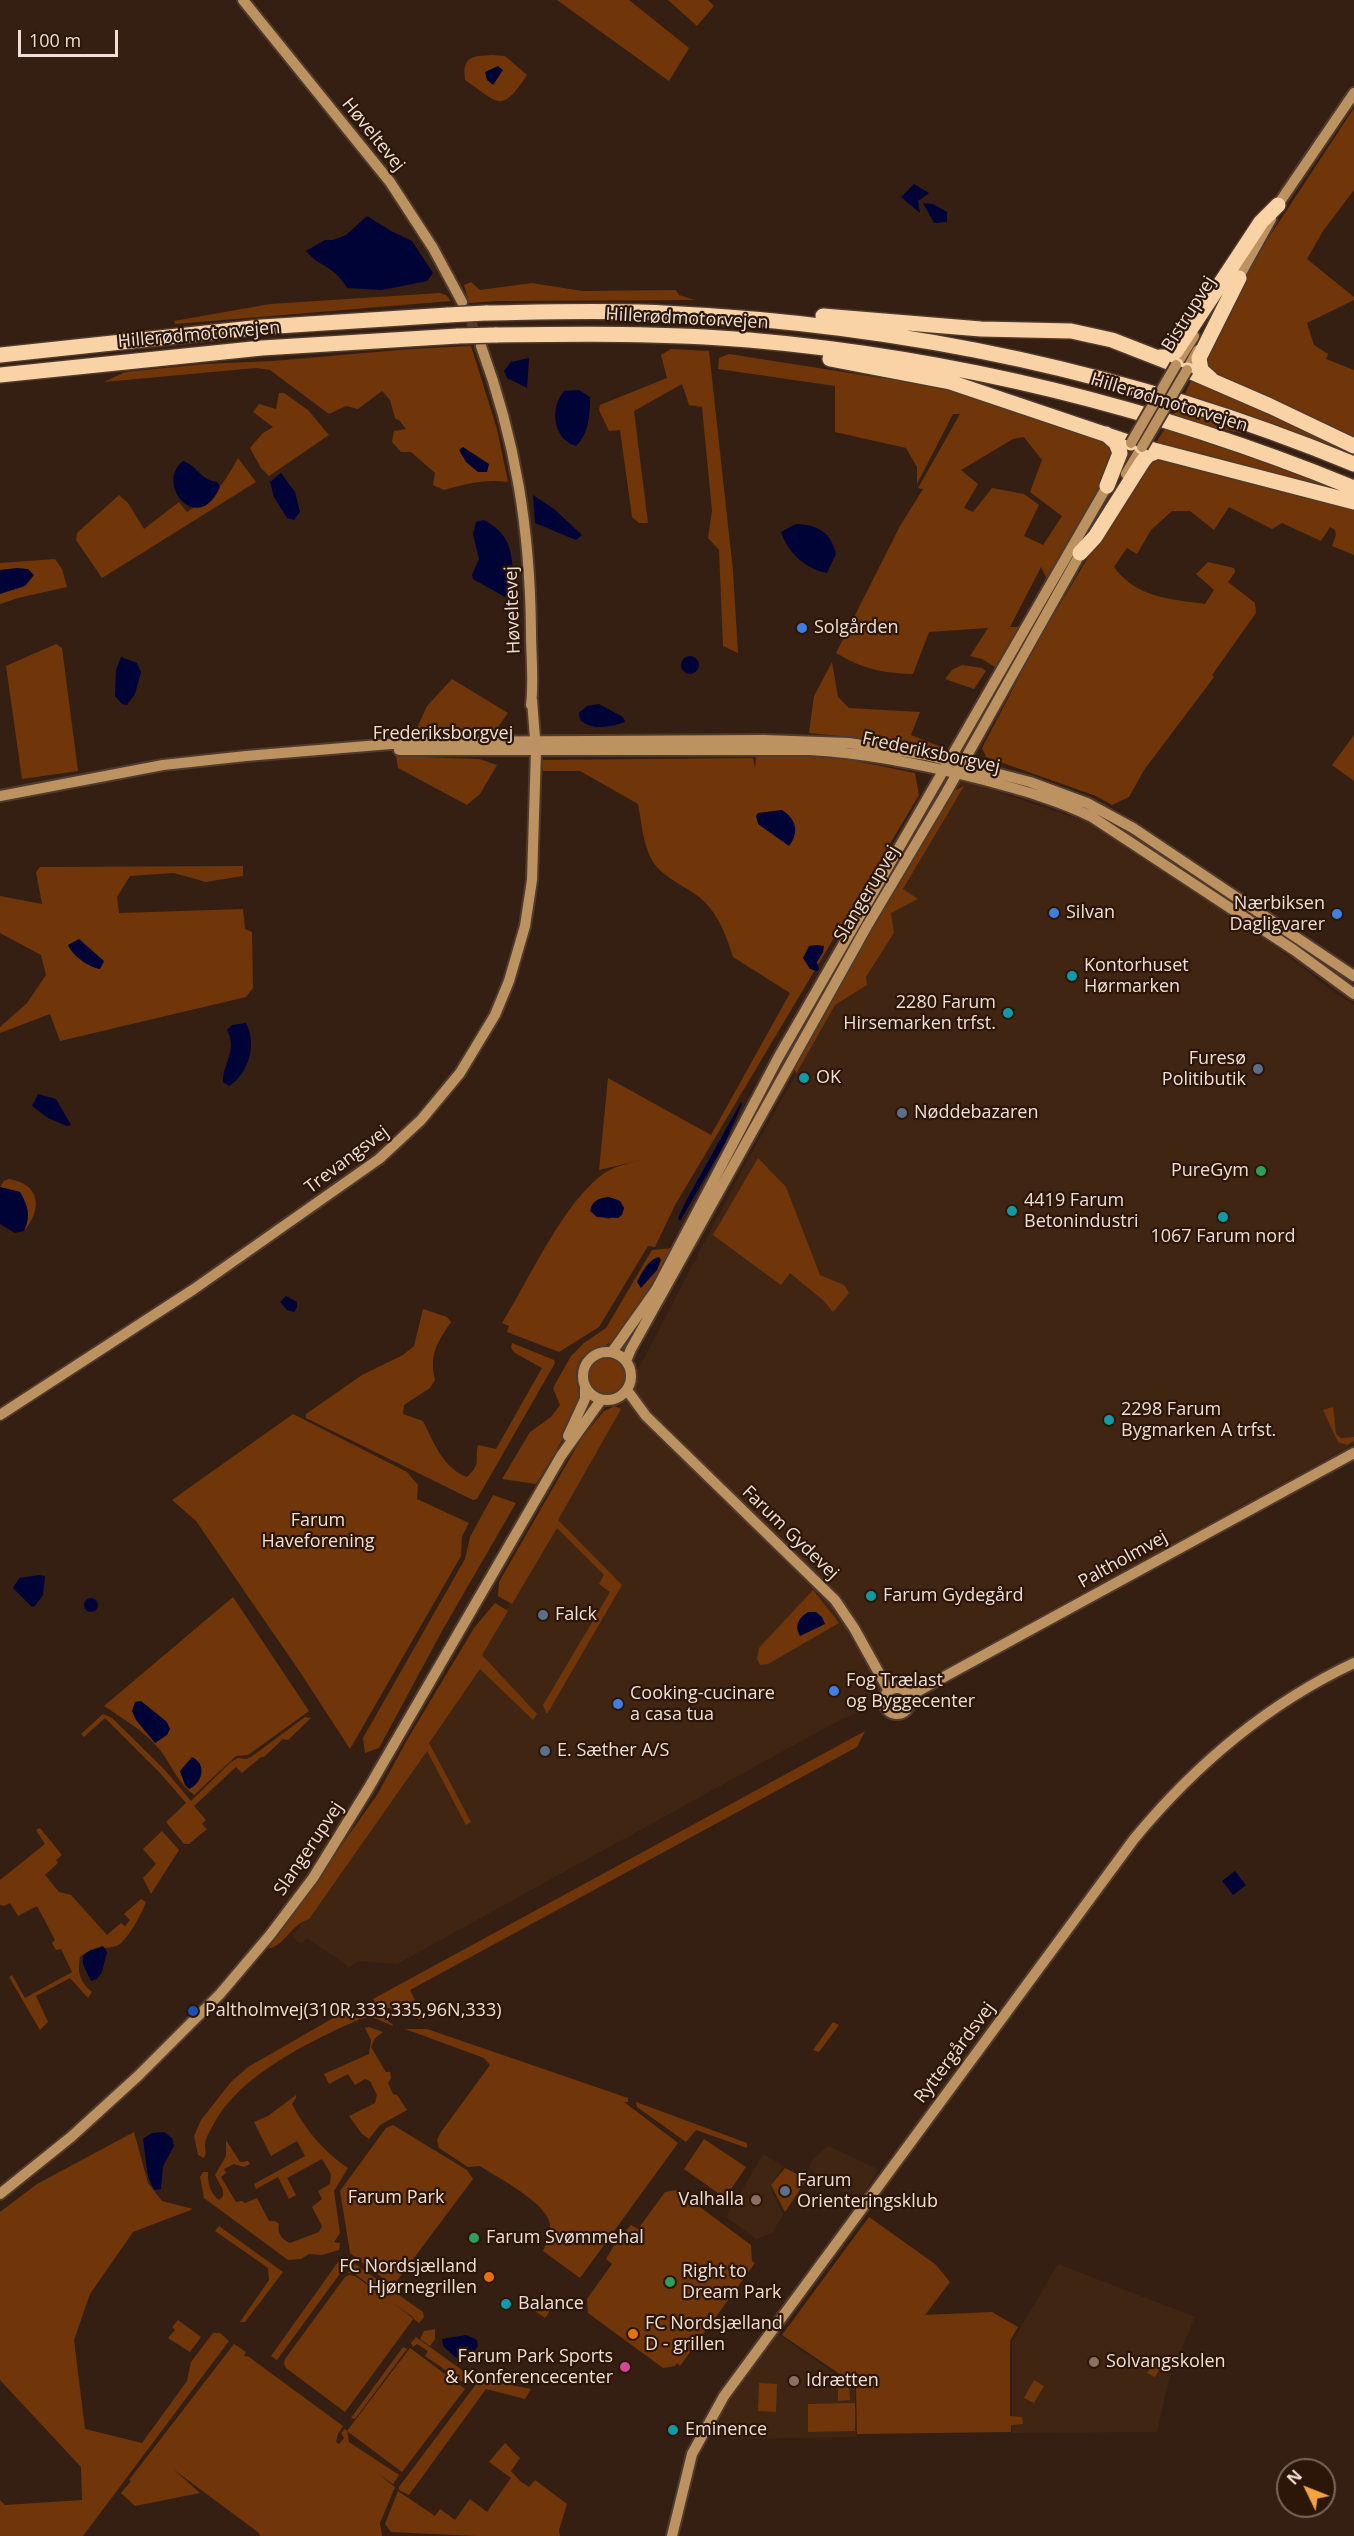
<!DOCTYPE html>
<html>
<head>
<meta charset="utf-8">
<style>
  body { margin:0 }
  #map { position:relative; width:1354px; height:2536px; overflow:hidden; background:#351f12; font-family:"Open Sans",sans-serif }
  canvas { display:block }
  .north { position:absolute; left:1276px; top:2458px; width:60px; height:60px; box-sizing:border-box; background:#2b1608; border:2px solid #79665a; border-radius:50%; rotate:313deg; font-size:16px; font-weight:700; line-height:24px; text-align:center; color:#eeded6 }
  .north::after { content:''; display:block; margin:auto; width:21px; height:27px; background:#f4a344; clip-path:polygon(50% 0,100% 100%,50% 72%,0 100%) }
  .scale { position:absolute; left:18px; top:30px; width:100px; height:27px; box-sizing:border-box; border:3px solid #eeded6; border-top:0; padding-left:8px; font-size:18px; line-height:21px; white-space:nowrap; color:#eeded6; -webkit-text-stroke:4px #2b1608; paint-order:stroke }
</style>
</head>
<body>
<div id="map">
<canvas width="1354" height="2536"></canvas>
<div class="north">N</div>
<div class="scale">100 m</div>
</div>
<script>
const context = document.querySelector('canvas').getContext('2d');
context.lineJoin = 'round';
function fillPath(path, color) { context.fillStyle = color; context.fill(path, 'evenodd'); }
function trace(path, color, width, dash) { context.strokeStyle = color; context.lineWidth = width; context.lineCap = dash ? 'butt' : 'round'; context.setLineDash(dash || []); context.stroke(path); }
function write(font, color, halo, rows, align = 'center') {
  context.font = font + ' "Open Sans",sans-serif'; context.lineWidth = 4.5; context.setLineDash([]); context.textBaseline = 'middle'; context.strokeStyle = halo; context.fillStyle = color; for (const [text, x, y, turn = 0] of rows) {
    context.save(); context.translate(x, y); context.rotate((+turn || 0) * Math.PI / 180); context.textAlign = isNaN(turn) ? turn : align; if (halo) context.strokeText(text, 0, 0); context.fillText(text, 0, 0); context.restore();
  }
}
fillPath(new Path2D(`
  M960 779 1087 822 1265 939 1338 995 1354 1004V1444L911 1686 891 1681 881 1686 877 1704 836 1722 397 1964 359 1961 349 1967 307 1938 301 1944 292 1937 476 1663 600 1443 742 1170 835 1005 867 985 866 977 894 933 890 913 917 899 903 890 962 786 954 790Z
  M828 2146 878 2169 863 2195 844 2192 809 2168 814 2158Z
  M763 2154 784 2166 770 2186 783 2215 772 2233 756 2239 726 2217Z
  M1058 2264 1195 2317 1168 2382 1157 2432 1012 2433V2342Z
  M777 2333 855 2388 856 2437 731 2439V2436L710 2437 727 2405Z`), '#412513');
fillPath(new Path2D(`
  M557 0H629L689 48 669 81Z
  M668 0H708L714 6 697 26Z
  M492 55 505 56 527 75C501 114 500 104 465 80 462 57 471 56 492 55Z
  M1354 108V190L1323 231 1307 259 1354 297V300L1307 323 1314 345 1328 354 1326 359 1354 370V441L1207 370 1203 356 1252 263Z
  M471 282 480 290 532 283 582 291 676 290 679 295 695 300 496 301 469 303 464 285Z
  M440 293 446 295 451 301 175 324 174 321 270 304Z
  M471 346 497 429 508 482C485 479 465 484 444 490L433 485 435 473 411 452H401L392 442 394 431 406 429 400 421 395 418 390 400 382 391 358 409 346 406 329 414 270 370 256 368 104 382 125 372 204 364 273 361 410 349Z
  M671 349 709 351 733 571 738 653 723 646 719 550 708 538 712 511 702 407 689 405 682 384 634 411 648 523H639L632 517 620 430 609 431 599 410 600 405 667 378 661 355Z
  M729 354 933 386 1016 409 1105 439 1113 446 1115 460 1047 579 1041 567 1010 627H1019L995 667 982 659 970 656 988 628 929 632 913 674C882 673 863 669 836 653L900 526 923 489 918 488 960 414H953L917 484V467L906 448 835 432V386L718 369 719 358ZM1024 437 1042 460 1030 492 1062 516 1043 545 1024 536 1039 505 1024 494 992 488 973 512 964 508 978 484 961 470 1013 439Z
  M1193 376 1354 450V456L1307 437 1185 394Z
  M279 393H284L308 410 329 435 269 476 261 468 250 448 263 433 273 427 253 412 259 404 276 409Z
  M1178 406 1245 434 1172 418Z
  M1168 424 1354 497 1155 444Z
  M1134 448 1136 451 1010 667 1008 665 1131 449Z
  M238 458 256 482 102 578 76 540 77 533 119 495 128 503 144 529 179 502 187 512C217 492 221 489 238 458Z
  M1173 460 1335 502 1354 510V555L1332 546 1336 535 1335 530 1330 527 1321 541 1282 523 1272 529 1229 507 1214 530 1190 511H1172L1151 530 1137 554 1127 548 1114 567C1136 598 1171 599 1205 604L1214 590 1196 574 1208 562 1234 568 1235 572 1228 582 1255 603 1256 613 1212 675 1214 677 1144 770 1129 797 1112 805 1096 796 986 757 982 748 1038 641 1140 471 1156 461Z
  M55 559 62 569 67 587 18 598 0 604V563Z
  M56 644 62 648 78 771 22 779 6 666Z
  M832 662 838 697 849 708 920 712 911 735 944 748 931 751 851 737 809 733 814 696Z
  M962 665 982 668 986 671 974 689 945 679 952 670Z
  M452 679 508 713 495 731 416 730 427 706Z
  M1354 735V781L1332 765Z
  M396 756 479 759 497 765 480 794 467 805 398 768Z
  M756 757H836L910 772 915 773 919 795 675 1205 655 1247 648 1246 599 1327 559 1352 507 1332 509 1326 502 1323C529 1280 564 1200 606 1172 616 1166 630 1163 641 1160L599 1170 608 1078 711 1135 790 993 733 957C726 934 716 908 695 894 682 885 668 879 657 867 643 851 642 824 638 804L580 771H543L541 760 753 758 755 768ZM609 1197 620 1201 624 1208 609 1219 594 1215Z
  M964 786 903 889 918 899 891 913 894 933 866 977 867 985 835 1005 796 1074 794 1066 857 951 951 792Z
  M931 803 919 826 778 1076 824 991 832 971Z
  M1135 837 1176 862 1290 939 1237 908 1134 838Z
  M243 866V876L206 882 174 873 130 876 117 897 119 913 243 909 245 929 252 932 253 988 246 997 60 1041 50 1014 0 1033V1027L27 1003 46 975 41 955 0 933V896L42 904 36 872 40 867Z
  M767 1089 770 1090 622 1353 618 1350Z
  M758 1158 786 1187 820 1275 844 1285 849 1293 833 1312 824 1301 790 1273 781 1285 713 1235Z
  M9 1179C40 1184 43 1209 24 1231 31 1216 28 1206 20 1192L0 1187 4 1181Z
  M673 1248C657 1281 639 1313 613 1340 603 1350 587 1348 579 1362 572 1376 582 1389 579 1402 573 1425 549 1463 536 1484L502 1479 530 1432 551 1417 560 1405 553 1388 571 1356 584 1343 606 1328 652 1250Z
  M423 1309 447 1317 451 1322C437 1343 429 1354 435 1380L430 1388 404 1405 403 1414 423 1421C434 1443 443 1468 467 1477 482 1463 474 1461 478 1445L496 1449 542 1368 515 1353 511 1348 512 1343 554 1360 555 1363 477 1499 473 1500 306 1418V1414L362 1375 403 1355 414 1346Z
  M587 1376a20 20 0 1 1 40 0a20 20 0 1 1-40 0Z
  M615 1406 621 1409 558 1520 622 1585 547 1714 543 1705 610 1592 599 1584 604 1575 557 1528 512 1604 498 1596 499 1582 581 1439 604 1411Z
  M1333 1407 1336 1434 1341 1438 1354 1437V1441L1347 1445 1338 1442 1323 1410Z
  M293 1414 407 1472 418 1485 417 1499 469 1523 462 1536 461 1556 350 1749 300 1672 196 1521 172 1500Z
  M493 1495 516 1503 442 1631 379 1748 365 1753 363 1738 465 1559 470 1537Z
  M813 1590 839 1623 768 1664 760 1665 757 1659 759 1648Z
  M233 1597 309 1711 248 1755 236 1756 194 1795C178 1783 172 1766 160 1750 145 1731 123 1719 104 1706Z
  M495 1603 508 1611 482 1655 537 1714 533 1720 480 1669 429 1743 471 1822 466 1825 427 1751 309 1919C290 1925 286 1945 268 1949L377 1795 407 1740 474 1628Z
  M103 1714 112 1718 164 1769 191 1801 231 1762 238 1758 246 1759 251 1757 305 1717 311 1718 288 1740 283 1739 264 1757H261L242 1773 236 1767 194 1806 206 1820 202 1824 207 1829 189 1844H184L166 1822 186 1803 160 1773 105 1718 84 1737 81 1734Z
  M865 1731 857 1747 410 1990 425 2021 375 2003 373 1999Z
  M40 1828 62 1855 56 1860 58 1863 45 1875 59 1892 71 1895 107 1935 121 1923 125 1926 130 1920 124 1914 141 1899 146 1902C143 1911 126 1944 116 1946 99 1951 98 1943 80 1957 77 1973 80 1982 92 1992L88 1998 70 1978 36 1996 48 2022 40 2030 9 1977 12 1975 25 1998 72 1972 61 1949 56 1950 52 1943 55 1940 37 1906 18 1916 10 1903 4 1906 0 1905V1880L45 1844 36 1830Z
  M162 1831 179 1850 151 1894 143 1878 156 1864 143 1849Z
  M373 2009 393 2025V2026L372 2017 360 2019C309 2042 238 2075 212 2127 209 2132 205 2140 205 2145 205 2151 207 2152 204 2158L198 2155 194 2136 201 2120 231 2082 248 2067 342 2013 352 2019Z
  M833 2022 839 2025 819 2052 813 2050Z
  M369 2027 383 2032 375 2038 371 2047 386 2072H390L391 2078 388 2083 393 2094 397 2095 407 2110 380 2125 369 2139 362 2134 349 2116 375 2103 377 2095 370 2081 365 2079 355 2085 348 2074 329 2084 324 2074 369 2054 371 2040 365 2028Z
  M405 2029H427L628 2098V2102H624L678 2143 580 2278 543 2251C547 2242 551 2234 550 2224 546 2202 498 2178 480 2166L468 2167 439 2148 437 2140 441 2132 490 2065 484 2058Z
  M296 2095V2098L292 2104C304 2128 325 2153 348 2168L334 2191 340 2233 334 2242 340 2243 339 2250 322 2255 309 2254 301 2259 288 2260 204 2198 200 2177 203 2172H208C208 2184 209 2192 219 2200L223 2196V2190L215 2175 226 2156V2140L240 2162 248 2161 250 2164 244 2167 234 2164 224 2169 226 2173 221 2177 236 2202 242 2201 245 2203 257 2198 269 2221H275L279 2224C277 2233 282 2240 290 2243L319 2232 322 2226 312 2207 322 2199 318 2191 330 2184 331 2174 322 2159 287 2178 296 2195 289 2199 278 2177 256 2189 254 2184 305 2156 297 2141 271 2156 254 2122 268 2116Z
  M636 2102 747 2143V2148L696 2130 686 2142 637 2107Z
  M393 2125 467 2170 473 2179 393 2286 350 2253 340 2191 386 2128Z
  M134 2132 148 2183 162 2201 193 2209 133 2232 90 2294 74 2340 85 2429 142 2443 187 2381 191 2362 213 2333H220L229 2341 83 2536H0V2500L5 2505 82 2500 81 2467 0 2380V2212L37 2184Z
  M704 2139 746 2167 725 2198 684 2169Z
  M785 2168 807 2179 785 2212 771 2185Z
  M677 2190 751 2245 752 2261 755 2263 680 2366 677 2363 675 2366 663 2368 588 2313 587 2299 612 2264 606 2259 615 2244 612 2242 617 2236 619 2238 631 2225 638 2229 665 2192Z
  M869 2217 935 2264 950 2282 925 2315 992 2312 1018 2327 1010 2341V2416L1022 2417 1023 2424 1011 2425V2432L857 2434 856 2385 782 2335Z
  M219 2226 283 2272 245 2322H240L269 2280 268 2268 215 2231Z
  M338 2262H343L344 2268 277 2360 271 2356Z
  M355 2264 423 2312 424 2317 419 2323 355 2274 348 2273Z
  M349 2275 355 2276 414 2318 345 2412 286 2368 284 2364 285 2359 345 2277Z
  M535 2296 552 2308 545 2318 528 2306Z
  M178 2320 201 2337 190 2352 168 2338 175 2330 172 2327Z
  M435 2329V2339L430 2346 420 2339 424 2331Z
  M416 2337 473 2378 467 2385 425 2356 428 2351 417 2344 413 2347 411 2343Z
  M234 2344 246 2352 244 2356 249 2357 343 2426 338 2434 336 2442 339 2444 344 2438 341 2433 345 2429 347 2431 410 2348 465 2389 402 2472 347 2431 349 2442 399 2475 393 2484 376 2472 395 2487 380 2523 382 2536H260L259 2533 173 2469 200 2493 135 2506 121 2493 131 2481 129 2480Z
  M403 2347 407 2349 355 2419 351 2418Z
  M1156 2359 1163 2363 1155 2377 1147 2373Z
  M480 2379 531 2389 525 2399 486 2389 409 2495 399 2490V2487Z
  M1034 2380 1044 2386 1034 2403 1024 2398Z
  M759 2383 777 2384 776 2412 758 2411Z
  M838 2384H849L850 2400 838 2401Z
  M855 2403V2431L808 2432V2404Z
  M505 2443 520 2458 511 2471 520 2481 529 2487 535 2480 567 2504 559 2530 560 2536H477L391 2532 385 2524 398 2491 435 2516 440 2509 455 2520 470 2499 487 2512 511 2478 489 2462Z`), '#70360a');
fillPath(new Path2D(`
  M498 66 503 70 493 85 487 80 485 72Z
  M914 184 929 193 918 201 920 213 901 197Z
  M923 203 933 204 947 212V222L934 223Z
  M367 216 391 231 412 241 433 273 427 281 382 290 347 288C333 264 321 269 306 251L325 240H333L346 235Z
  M529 358 527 388 507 378 504 371 511 362Z
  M579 390 590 397C590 414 589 434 576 446 552 439 550 407 564 391Z
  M463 447 489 464 487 472H478L466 462 459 450Z
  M183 461C198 466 199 479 217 482L220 487C198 537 154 484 183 461Z
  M281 473 295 492 300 512 294 520 287 518 274 497 270 482Z
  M533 495 554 509 582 535 576 540 535 523Z
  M484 520C493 525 501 531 506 540 514 555 516 584 505 597L473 579 472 575 479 559 473 534 476 522Z
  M796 524C818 525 831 532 836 554L827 573C806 569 788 553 781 532Z
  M17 568 28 569 34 575 25 586 0 594V570Z
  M681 665a9 9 0 1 1 18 0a9 9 0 1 1-18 0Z
  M121 657 137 663 141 672 135 694 127 705 122 704 115 696 116 670Z
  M599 704 623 717 625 722C611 727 593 731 580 720L579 713 587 706Z
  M782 810C796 819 800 832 789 846L758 824 756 816 758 813Z
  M79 939 104 961 100 969C88 967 72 955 68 945Z
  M817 945 824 946 823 952 817 962 819 969 817 971 810 969 803 958 809 946Z
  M246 1023C257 1044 249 1074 229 1086L223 1082C223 1062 238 1051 227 1030L232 1025Z
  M38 1094 56 1099 71 1125 67 1126 48 1118 32 1106Z
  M741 1102 742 1104 725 1143 680 1221 678 1218 686 1201Z
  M0 1187 20 1192C28 1206 31 1216 24 1231L15 1233 0 1224Z
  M609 1197 620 1201 624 1208 622 1215 618 1218 597 1217 590 1211C592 1201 598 1198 609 1197Z
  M659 1257 661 1260 657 1270 641 1288 637 1282C642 1272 648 1260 659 1257Z
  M286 1296 297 1302V1307L294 1312 287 1310 280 1302Z
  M39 1575 45 1576 43 1595 35 1606 32 1607 13 1588 19 1578Z
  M84 1605a7 7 0 1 1 14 0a7 7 0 1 1-14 0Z
  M808 1612H816L822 1617 825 1624 800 1636C794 1625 799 1618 808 1612Z
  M141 1701 167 1722 170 1729 167 1735 155 1743 136 1720 132 1711 135 1702Z
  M192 1757C207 1764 203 1783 189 1789L185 1785 180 1771Z
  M1235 1871 1246 1885 1233 1895 1222 1881Z
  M103 1946 107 1952 102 1972 97 1979 91 1981 83 1964V1956L89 1951Z
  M164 2132 172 2138 174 2146 163 2166 161 2189 154 2190 148 2177 143 2139 152 2133Z
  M466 2335 477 2340 478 2346 468 2360 455 2357 443 2346 442 2339Z`), '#000336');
trace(new Path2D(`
  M465 308 479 341`), '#513c2f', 10, [10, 5]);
const secondary = new Path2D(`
  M243 0 390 182 433 248 462 302
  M1275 209 1354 93
  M1235 284 1271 219
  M1194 336 1176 365 1187 370 1198 350
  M481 346C516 441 530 530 531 632 531 656 534 681 531 705
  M1126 474 1142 447 1136 444
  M399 750H809C869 753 926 765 984 780 1021 790 1058 800 1092 817L1294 950 1354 994
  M0 796 163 765 246 756 415 742 764 740 849 743 926 755 1030 782 1087 803 1133 828 1354 976
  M583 1376a24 24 0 1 1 48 0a24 24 0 1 1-48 0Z
  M612 1352 656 1290 778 1058 1110 481
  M626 1361 631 1349 867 926 946 793 1084 547
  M627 1390 646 1416 835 1600 854 1628 889 1691
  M0 1415 194 1289 379 1159 421 1120 460 1073 495 1015 509 981 525 926 532 880 536 751 532 700
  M568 1436 585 1399V1387
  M884 1701a13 13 0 1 1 26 0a13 13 0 1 1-26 0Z
  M909 1696 1354 1453
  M0 2194 71 2137 138 2076 220 1994 270 1935 313 1878 368 1789 561 1456 601 1400
  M672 2536 692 2454 724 2396 1134 1839C1195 1765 1267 1704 1354 1663`);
const highway = new Path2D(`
  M486 313C545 312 604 310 663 313 900 324 1134 373 1354 464
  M823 316 981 329 1071 331 1112 340 1176 365
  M495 335C580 334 665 333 749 340 957 358 1161 409 1354 488
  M0 355 262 327 448 315
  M1160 357H1168L1176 351 1261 222 1278 205
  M830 359 950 382 1131 443
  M1187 370 1270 406 1354 446
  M0 375 262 348 458 336
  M1211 379 1201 370 1199 358 1239 278
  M1106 434 1116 443 1120 453 1107 486
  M1142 447 1354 502
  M1080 553 1095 537 1143 461 1148 455 1158 451`);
trace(secondary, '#4f3a2d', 14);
trace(highway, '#4f3a2d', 18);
trace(secondary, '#bc9260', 10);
trace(highway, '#f9d2a5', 15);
const secondaryBridge = new Path2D(`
  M1131 443 1176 365
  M1142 447 1187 370`);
const highwayBridge = new Path2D(`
  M448 315 486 313
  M458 336 495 335`);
trace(secondaryBridge, '#4f3a2d', 14, []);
trace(highwayBridge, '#4f3a2d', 18, []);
trace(secondaryBridge, '#bc9260', 10);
trace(highwayBridge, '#f9d2a5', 15);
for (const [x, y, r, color] of [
  [802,628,6,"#3f7fe0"],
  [1054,913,6,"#3f7fe0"],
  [1337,914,6,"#3f7fe0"],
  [1072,976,6,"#0f9aa8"],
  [1008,1013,6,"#0f9aa8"],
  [1258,1069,6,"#5c6f8a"],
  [804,1078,6,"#0f9aa8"],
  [902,1113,6,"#5c6f8a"],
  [1261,1171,6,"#2e9e5b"],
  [1012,1211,6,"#0f9aa8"],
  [1223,1217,6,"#0f9aa8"],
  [1109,1420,6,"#0f9aa8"],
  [871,1596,6,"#0f9aa8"],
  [543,1615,6,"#5c6f8a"],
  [834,1691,6,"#3f7fe0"],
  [618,1704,6,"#3f7fe0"],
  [545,1751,6,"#5c6f8a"],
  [193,2011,6,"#1a4fb4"],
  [785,2191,6,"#5c6f8a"],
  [756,2200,6,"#8d6e63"],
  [474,2238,6,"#2e9e5b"],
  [489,2277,6,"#e8710a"],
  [670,2282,6,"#2e9e5b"],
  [506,2304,6,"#0f9aa8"],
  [633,2334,6,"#e8710a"],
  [1094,2362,6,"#8d6e63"],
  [625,2367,6,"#d1479c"],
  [794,2381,6,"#8d6e63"],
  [673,2430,6,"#0f9aa8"]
]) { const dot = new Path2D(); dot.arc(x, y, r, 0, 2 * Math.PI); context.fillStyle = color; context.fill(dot); trace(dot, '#2b1608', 2); }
write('18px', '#eeded6', '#2b1608', [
  ["Høveltevej",373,135,51],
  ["Bistrupvej",1189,314,-58],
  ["Hillerødmotorvejen",687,319,3],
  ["Hillerødmotorvejen",199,335,-5],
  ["Hillerødmotorvejen",1169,403,17],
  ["Høveltevej",513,610,-92],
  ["Frederiksborgvej",443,734],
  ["Frederiksborgvej",931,753,12],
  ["Slangerupvej",867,894,-59],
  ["Trevangsvej",347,1160,-37],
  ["Farum Gydevej",790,1533,44],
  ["Paltholmvej",1123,1560,-29],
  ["Slangerupvej",309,1849,-56],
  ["Ryttergårdsvej",955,2053,-53]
]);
write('18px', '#eeded6', '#2b1608', [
  ["Solgården",814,628],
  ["Nærbiksen",1325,904,"right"],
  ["Dagligvarer",1325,925,"right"],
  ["Silvan",1066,913],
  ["Kontorhuset",1084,966],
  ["Hørmarken",1084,987],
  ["2280 Farum",996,1003,"right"],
  ["Hirsemarken trfst.",996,1024,"right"],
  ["Furesø",1246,1059,"right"],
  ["Politibutik",1246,1080,"right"],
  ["OK",816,1078],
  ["Nøddebazaren",914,1113],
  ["PureGym",1249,1171,"right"],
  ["4419 Farum",1024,1201],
  ["Betonindustri",1024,1222],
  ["1067 Farum nord",1223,1237,"center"],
  ["2298 Farum",1121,1410],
  ["Bygmarken A trfst.",1121,1431],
  ["Farum Gydegård",883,1596],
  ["Falck",555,1615],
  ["Fog Trælast",846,1681],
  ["og Byggecenter",846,1702],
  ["Cooking-cucinare",630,1694],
  ["a casa tua",630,1715],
  ["E. Sæther A/S",557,1751],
  ["Paltholmvej(310R,333,335,96N,333)",205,2011],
  ["Farum",797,2181],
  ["Orienteringsklub",797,2202],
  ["Valhalla",744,2200,"right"],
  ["Farum Svømmehal",486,2238],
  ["FC Nordsjælland",477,2267,"right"],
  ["Hjørnegrillen",477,2288,"right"],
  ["Right to",682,2272],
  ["Dream Park",682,2293],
  ["Balance",518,2304],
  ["FC Nordsjælland",645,2324],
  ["D - grillen",645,2345],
  ["Farum Park Sports",613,2357,"right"],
  ["& Konferencecenter",613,2378,"right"],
  ["Solvangskolen",1106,2362],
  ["Idrætten",806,2381],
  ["Eminence",685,2430]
], 'left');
write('18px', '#f6dfd2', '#2b1608', [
  ["Farum",318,1521],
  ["Haveforening",318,1542],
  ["Farum Park",396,2198]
]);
</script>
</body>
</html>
